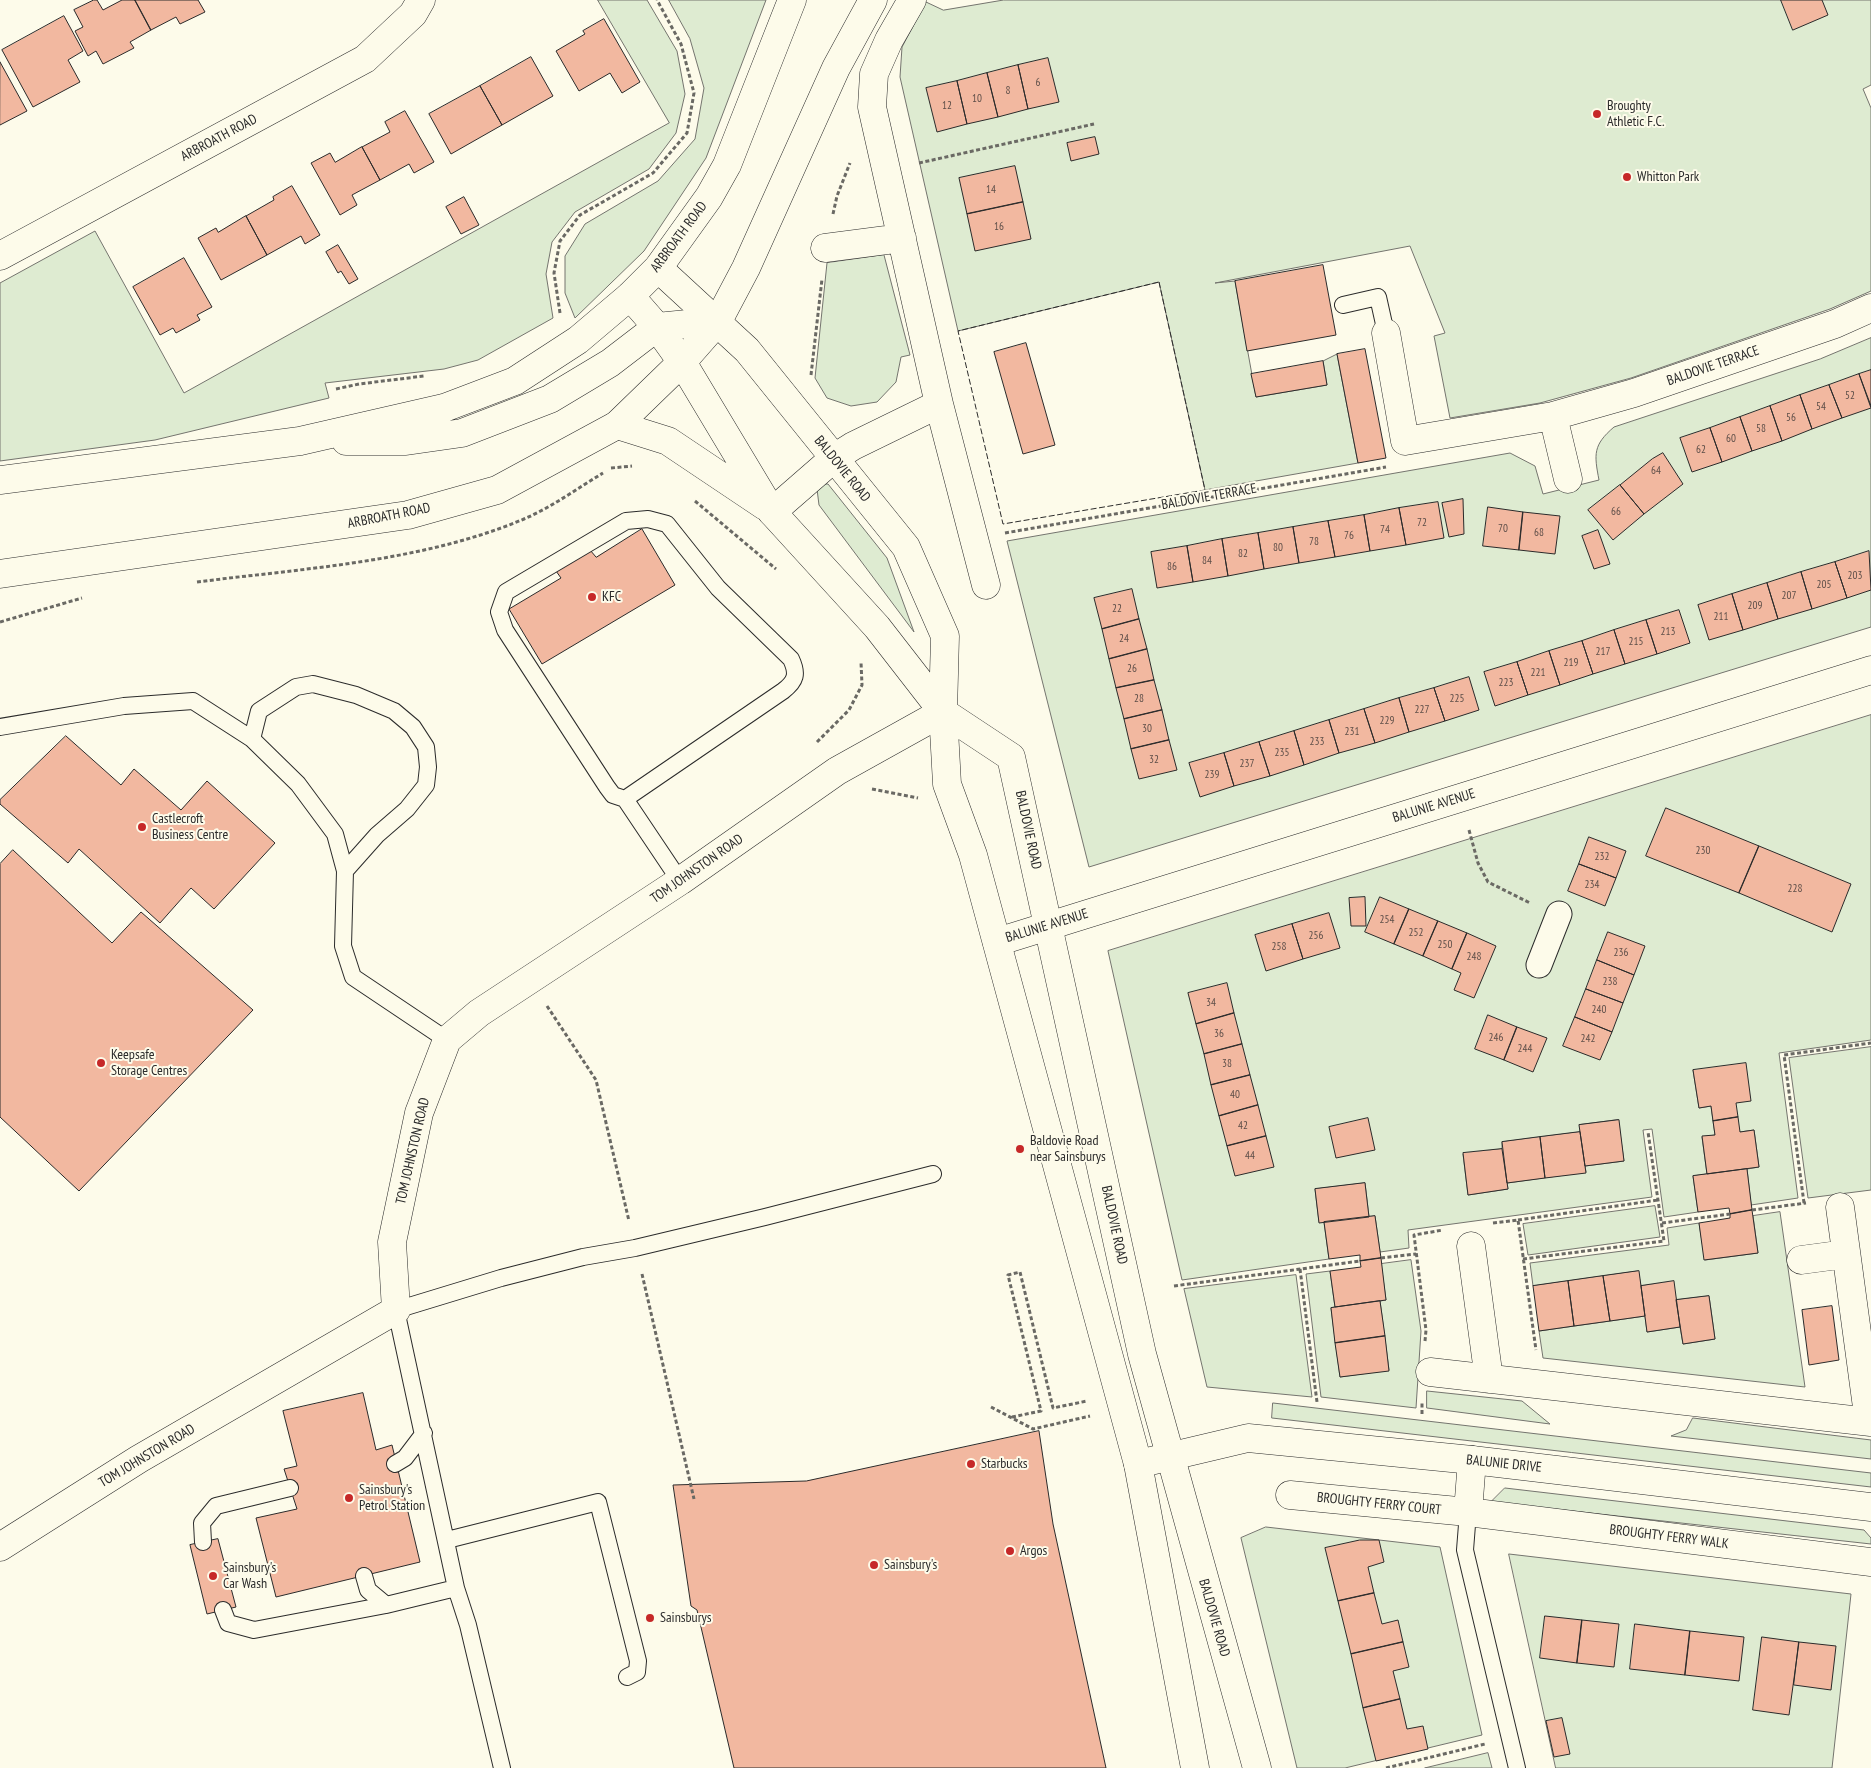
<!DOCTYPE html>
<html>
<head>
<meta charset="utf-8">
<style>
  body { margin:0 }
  canvas { display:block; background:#fdfbea }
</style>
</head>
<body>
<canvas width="1871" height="1768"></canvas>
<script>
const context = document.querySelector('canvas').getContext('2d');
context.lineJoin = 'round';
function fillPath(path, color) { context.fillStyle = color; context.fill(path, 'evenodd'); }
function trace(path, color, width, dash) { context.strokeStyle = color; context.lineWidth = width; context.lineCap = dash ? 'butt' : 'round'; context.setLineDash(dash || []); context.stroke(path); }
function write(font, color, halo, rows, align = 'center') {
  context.font = font + ' "PT Sans Narrow",sans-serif'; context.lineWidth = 4; context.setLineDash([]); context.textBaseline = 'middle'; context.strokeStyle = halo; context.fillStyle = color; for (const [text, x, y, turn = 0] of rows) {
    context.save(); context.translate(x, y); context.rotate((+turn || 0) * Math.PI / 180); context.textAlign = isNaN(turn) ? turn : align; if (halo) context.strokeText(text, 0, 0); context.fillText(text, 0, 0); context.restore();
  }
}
const green = new Path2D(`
  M598 0H647L677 51 685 94 676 133 649 169 575 212 552 242 546 274 553 318 478 360 444 369 325 383 329 398 155 440 0 461V283L95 231 184 393 669 123Z
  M669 0H766L706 158 644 251 575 318 565 293V256L585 224 658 181 695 139 704 88 690 39Z
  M1004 0H1871V85L1863 89 1871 108V291L1830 309 1631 378 1540 403 1450 418 1434 336 1445 333 1410 246 1215 283 1235 281 1256 397 1327 385 1323 361 1337 354 1358 463 1205 490 1159 282 958 331 900 77 902 47 926 2 943 10Z
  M884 255 910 355 901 357 896 382 877 402 851 406 827 398 815 378 827 263Z
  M1871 338V627L1089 867 1007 541 1510 453 1535 466 1543 494 1599 480C1594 454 1593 445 1614 427L1820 359Z
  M822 484H828L887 558 914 632 819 505 817 489Z
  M1871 715V1040L1779 1053 1798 1198 1751 1205 1747 1169 1759 1167 1754 1130 1740 1132 1693 1070 1699 1108 1711 1106 1715 1135 1702 1137 1707 1174 1693 1176 1698 1212 1664 1217 1652 1129 1643 1130 1652 1197 1408 1230 1409 1248 1380 1252 1375 1216 1369 1217 1365 1183 1315 1189 1319 1222H1324L1329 1259 1182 1280 1108 951ZM1618 1120 1624 1161 1585 1166 1586 1172 1507 1183 1508 1189 1468 1195 1463 1154 1502 1149V1142L1580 1132V1125Z
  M1871 1047V1190L1808 1198 1789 1058Z
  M1655 1206 1660 1237 1528 1255 1523 1224Z
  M1780 1212 1805 1387 1543 1358 1539 1331 1645 1316 1647 1332 1680 1327 1683 1344 1715 1339 1709 1296 1676 1300 1673 1282 1641 1286 1638 1271 1533 1286 1530 1263 1669 1245 1667 1228 1699 1223 1705 1260 1758 1253 1753 1216Z
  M1411 1260 1421 1331 1416 1408 1321 1397 1306 1274 1330 1271 1335 1307 1331 1308 1340 1377 1389 1370 1380 1301 1386 1300 1381 1264Z
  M1296 1275 1312 1397 1207 1387 1184 1289Z
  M1427 1391 1522 1401 1550 1424 1427 1408Z
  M1273 1403 1871 1473V1487L1272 1418Z
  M1693 1418 1871 1440V1459L1671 1436 1686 1430Z
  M1505 1488 1864 1530 1871 1538V1544L1491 1502Z
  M1266 1527 1440 1547 1482 1735 1345 1768H1297L1241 1538Z
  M1509 1554 1851 1594 1832 1768H1556Z
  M1488 1753 1492 1768H1425Z`);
fillPath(green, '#deebd1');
trace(green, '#74746e', 1);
const building = new Path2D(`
  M94 0H97L103 10 122 0H135L151 30 130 42 134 48 103 64 96 51 88 56 75 31 83 27 74 10Z
  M135 0H198L205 12 180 24 176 17 151 30Z
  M1781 0H1822L1828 15 1793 30Z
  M64 16 83 51 68 60 80 82 33 107 2 50Z
  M604 19 640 82 622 93 610 73 579 91 556 51 585 34 583 31Z
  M531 57 553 96 502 125 480 86Z
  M1048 58 1059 102 1028 109 1018 65Z
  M0 62 27 111 0 125Z
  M1018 65 1028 109 998 117 987 73Z
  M987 73 998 117 967 124 957 81Z
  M957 81 967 124 937 132 926 88Z
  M480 86 502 125 451 154 429 114Z
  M405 111 434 162 414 173 409 164 380 180 362 147 390 132 385 122Z
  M1095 137 1099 154 1071 161 1067 143Z
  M362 147 380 180 352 195 357 205 340 215 311 163 330 153 335 162Z
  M1015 166 1023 202 967 214 959 178Z
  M292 186 320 235 305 244 301 236 267 255 246 216 274 200 273 197Z
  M464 197 479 225 461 234 446 207Z
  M1023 202 1031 239 975 251 967 214Z
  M246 216 267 255 221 280 198 238 216 228 218 232Z
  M338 245 358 279 349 284 341 271 338 273 326 252Z
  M184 258 212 307 197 315 200 320 176 333 173 328 160 335 133 287Z
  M1323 265 1336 335 1247 351 1235 281Z
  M1026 343 1055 445 1023 454 994 352Z
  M1365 349 1386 458 1358 463 1337 354Z
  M1323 361 1327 385 1256 397 1251 374Z
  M1871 370V406L1859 374Z
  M1859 374 1871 408 1842 418 1829 385Z
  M1829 385 1842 418 1812 429 1800 395Z
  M1800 395 1812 429 1782 441 1770 406Z
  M1770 406 1782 441 1752 451 1740 417Z
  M1740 417 1752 451 1722 462 1710 428Z
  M1710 428 1722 462 1692 472 1680 438Z
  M1663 453 1683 484 1644 514 1620 485 1652 459Z
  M1620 485 1644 514 1613 540 1588 510Z
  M1463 499 1464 534 1449 537 1442 503Z
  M1438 502 1444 538 1406 545 1399 508Z
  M1488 507 1523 512 1519 550 1483 546Z
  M1399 508 1406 545 1370 551 1364 515Z
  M1523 512 1560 516 1555 554 1519 550Z
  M1364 515 1370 551 1335 557 1328 521Z
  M1328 521 1335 557 1299 563 1293 527Z
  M1293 527 1299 563 1264 569 1258 533Z
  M642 529 675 585 542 664 509 609 561 578 556 571 590 550 596 557Z
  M1598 530 1610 564 1594 569 1582 536Z
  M1258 533 1264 569 1228 576 1222 539Z
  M1222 539 1228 576 1193 582 1187 546Z
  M1187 546 1193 582 1157 588 1151 552Z
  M1869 551 1871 590 1847 598 1835 562Z
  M1835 562 1847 598 1812 609 1801 572Z
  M1801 572 1812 609 1778 619 1767 583Z
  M1767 583 1778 619 1743 630 1732 594Z
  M1132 589 1139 619 1102 629 1094 598Z
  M1732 594 1743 630 1709 640 1698 605Z
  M1679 610 1690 643 1657 654 1646 620Z
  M1139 619 1147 649 1109 659 1102 629Z
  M1646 620 1657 654 1625 664 1614 630Z
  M1614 630 1625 664 1593 674 1582 641Z
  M1582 641 1593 674 1560 685 1549 651Z
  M1147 649 1154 680 1116 688 1109 659Z
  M1549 651 1560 685 1528 695 1517 662Z
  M1517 662 1528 695 1495 706 1484 672Z
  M1469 677 1479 710 1445 721 1434 688Z
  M1154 680 1162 710 1124 719 1116 688Z
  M1434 688 1445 721 1409 732 1399 698Z
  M1399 698 1409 732 1375 743 1364 709Z
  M1364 709 1375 743 1339 753 1329 720Z
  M1162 710 1169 740 1131 749 1124 719Z
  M1329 720 1339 753 1304 765 1294 731Z
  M1294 731 1304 765 1270 776 1259 742Z
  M66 736 121 785 134 769 181 810 207 781 275 843 214 909 191 888 160 923 79 849 68 863 0 804V800Z
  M1169 740 1177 770 1139 779 1131 749Z
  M1259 742 1270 776 1234 786 1224 753Z
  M1224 753 1234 786 1200 797 1189 763Z
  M1666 808 1759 846 1739 893 1646 856Z
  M1589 837 1626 851 1616 878 1579 864Z
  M1759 846 1851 884 1832 932 1739 893Z
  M13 850 112 943 141 912 253 1010 79 1191 0 1117V864Z
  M1579 864 1616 878 1605 906 1568 891Z
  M1365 897 1366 926H1351L1349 898Z
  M1380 897 1409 909 1394 944 1365 932Z
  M1409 909 1438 921 1423 956 1394 944Z
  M1329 913 1340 948 1303 959 1292 924Z
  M1438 921 1467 933 1452 969 1423 956Z
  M1292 924 1303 959 1266 971 1255 935Z
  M1608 932 1645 946 1634 975 1597 960Z
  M1467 933 1496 946 1474 998 1454 990 1461 973 1452 969Z
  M1597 960 1634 975 1623 1003 1586 989Z
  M1227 983 1234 1013 1196 1024 1188 993Z
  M1586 989 1623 1003 1612 1032 1575 1017Z
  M1234 1013 1242 1044 1204 1054 1196 1024Z
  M1488 1015 1517 1027 1504 1060 1475 1049Z
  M1575 1017 1612 1032 1600 1060 1563 1046Z
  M1517 1027 1547 1038 1533 1072 1504 1060Z
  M1242 1044 1250 1075 1211 1085 1204 1054Z
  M1746 1063 1751 1101 1736 1103 1738 1117 1713 1121 1711 1106 1699 1108 1693 1070Z
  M1250 1075 1258 1105 1219 1116 1211 1085Z
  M1258 1105 1266 1136 1227 1146 1219 1116Z
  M1738 1117 1740 1132 1754 1130 1759 1167 1707 1174 1702 1136 1715 1135 1713 1121Z
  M1368 1118 1375 1150 1336 1158 1329 1127Z
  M1619 1120 1624 1161 1585 1166 1579 1125Z
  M1580 1132 1586 1173 1545 1178 1540 1137Z
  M1266 1136 1274 1167 1235 1176 1227 1146Z
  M1540 1137 1545 1178 1507 1183 1502 1142Z
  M1502 1149 1508 1189 1468 1195 1463 1153Z
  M1747 1169 1752 1210 1730 1214 1729 1208 1698 1212 1693 1176Z
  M1365 1183 1369 1217 1319 1223 1315 1189Z
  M1752 1210 1758 1253 1704 1260 1699 1223 1730 1218V1214Z
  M1375 1216 1381 1258 1360 1261V1255L1329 1259 1324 1222Z
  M1381 1258 1386 1300 1335 1307 1330 1271 1361 1267 1360 1261Z
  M1639 1271 1645 1316 1610 1321 1603 1276Z
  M1603 1276 1610 1321 1574 1326 1568 1281Z
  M1568 1281 1574 1326 1539 1331 1533 1286Z
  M1674 1281 1680 1327 1647 1332 1641 1286Z
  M1709 1296 1715 1339 1683 1344 1676 1300Z
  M1380 1301 1385 1336 1335 1343 1331 1308Z
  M1832 1306 1839 1360 1809 1365 1802 1310Z
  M1385 1336 1389 1371 1340 1377 1335 1343Z
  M363 1393 376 1450 392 1445 420 1562 276 1597 256 1518 297 1509 284 1469 297 1466 283 1411Z
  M1039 1431 1053 1524 1106 1768H734L697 1610 691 1606 673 1485 806 1481Z
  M218 1539 236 1607 207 1614 190 1545Z
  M1360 1540H1379L1384 1562 1368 1567 1374 1593 1338 1601 1325 1548Z
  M1374 1593 1382 1624 1398 1620 1403 1642 1351 1654 1338 1601Z
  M1545 1616 1582 1620 1577 1663 1540 1658Z
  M1582 1620 1619 1624 1614 1667 1577 1663Z
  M1635 1624 1690 1631 1685 1675 1630 1669Z
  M1690 1631 1744 1637 1739 1681 1685 1675Z
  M1762 1637 1799 1642 1789 1715 1753 1710Z
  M1403 1642 1409 1667 1393 1671 1400 1699 1363 1708 1351 1654Z
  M1799 1642 1836 1646 1831 1690 1794 1685Z
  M1400 1699 1407 1729 1423 1726 1428 1749 1376 1761 1363 1708Z
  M1562 1718 1570 1754 1554 1757 1546 1721Z`);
fillPath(building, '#f2b8a0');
trace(building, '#2b2b2b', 1);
const service = new Path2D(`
  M1343 305 1378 297 1386 333
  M0 727 124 706 193 701 252 739 298 784 335 834 345 871 343 946 353 977 447 1040
  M252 739 259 711 296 687 313 684 356 695 394 711 413 727 426 747 428 767 426 785 407 809 377 835 345 871
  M625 799 783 691C796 681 798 674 791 659L718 588 667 524 648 519 626 521 506 592 499 612 505 630 607 787 613 795 625 799 680 881
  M395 1464 405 1458 424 1433
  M1468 1512 1465 1550 1517 1768
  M447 1540 598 1502 638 1661 637 1672 627 1677
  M203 1542 202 1523 216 1506 290 1488
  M364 1576 368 1590 386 1605 456 1588
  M223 1610 228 1623 254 1630 386 1605
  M502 1768 468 1625 456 1588 396 1310 501 1278 583 1257 635 1248 765 1217 933 1174`);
const pedestrian = new Path2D(`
  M1539 965 1559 914`);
const minor = new Path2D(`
  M825 248 902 238
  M0 256 365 59 413 14 421 0
  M1386 333 1405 441 1553 416 1634 393 1835 324 1871 308
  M939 404 986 585
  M1553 416 1568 479
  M772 512 834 458 853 446 939 404 872 107 874 74 889 40 912 0
  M1840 1207 1869 1422
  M1471 1246 1489 1379
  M1801 1260 1846 1254
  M1430 1372 1871 1422
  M1290 1495 1468 1512 1871 1562
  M1468 1512 1472 1460
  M0 1547 139 1459 396 1310 392 1242 419 1113 447 1040 479 1013 680 881 837 771 943 712`);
const tertiary = new Path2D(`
  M997 942 1871 670
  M1138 1464 1248 1438 1472 1460 1871 1507`);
const secondary = new Path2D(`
  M658 268 747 350 906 547 945 636 943 712 947 784 973 855 1138 1464 1195 1768
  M630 296 657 327 682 362 772 512 877 627 943 712 1011 757 1142 1354 1257 1768
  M617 425 668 441 765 506`);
const primary = new Path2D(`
  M346 441H406L462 433 550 399 610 363 657 327 718 321
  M0 480 300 441 444 408 515 381 578 340 630 296 658 268 709 197 727 165 792 0
  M0 574 408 515 497 490 617 425 682 362 718 321 746 268 836 68 873 0`);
trace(service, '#2b2b2b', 18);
trace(pedestrian, '#2b2b2b', 27);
trace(minor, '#2b2b2b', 29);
trace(tertiary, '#2b2b2b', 29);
trace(secondary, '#2b2b2b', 29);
trace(primary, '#2b2b2b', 29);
trace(new Path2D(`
  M919 163 1094 124
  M833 214 837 196 850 163
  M560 313 554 273 560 241 580 215 653 173 687 133 694 93 681 44 657 0
  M811 375 822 279
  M336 389 359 384 424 376
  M611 468 632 466
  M695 501 776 569
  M1005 533 1386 467
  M197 582C306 568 422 562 524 519 552 507 578 488 603 473
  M0 622 82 598
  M817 742 849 710 862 685 861 662
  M872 789 918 798
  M1469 830 1478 863 1488 882 1530 903
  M547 1006 596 1080 629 1221
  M1804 1203 1784 1055 1871 1043
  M1752 1210 1806 1203
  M1518 1220 1658 1200
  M1493 1223 1518 1220 1536 1350
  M1662 1223 1730 1214
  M1381 1258 1416 1254
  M1523 1259 1664 1241 1648 1132
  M1300 1269 1317 1402
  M642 1274 694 1499
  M1174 1286 1360 1261
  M1425 1341 1426 1330 1414 1235 1443 1230
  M991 1407 1033 1429 1090 1416
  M1422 1414V1402
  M1012 1417 1041 1411 1008 1275 1020 1272 1053 1408 1087 1401
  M1386 1768 1485 1744`), '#6a6964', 3, [4, 2.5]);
trace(service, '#fdfbea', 16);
trace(pedestrian, '#fdfbea', 25);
trace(minor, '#fdfbea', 28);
trace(tertiary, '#fdfbea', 28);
trace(secondary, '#fdfbea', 28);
trace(primary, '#fdfbea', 28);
trace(new Path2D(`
  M1159 282 1205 490 1003 524 958 331Z`), '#2b2b2b', 1, [6, 2.5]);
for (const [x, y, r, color] of [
  [1597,114,5,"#c62828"],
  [1627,177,5,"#c62828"],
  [592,597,5,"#c62828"],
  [142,827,5,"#c62828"],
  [101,1063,5,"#c62828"],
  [1020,1149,5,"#c62828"],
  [971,1464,5,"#c62828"],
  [349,1498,5,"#c62828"],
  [1010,1551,5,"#c62828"],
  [874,1565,5,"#c62828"],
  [213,1576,5,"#c62828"],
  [650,1618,5,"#c62828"]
]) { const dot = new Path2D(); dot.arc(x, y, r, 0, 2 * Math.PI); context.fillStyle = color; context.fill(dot); trace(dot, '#fdfbea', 2); }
write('11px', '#5d4e48', null, [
  ["6",1038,83],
  ["8",1008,91],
  ["10",977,99],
  ["12",947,106],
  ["14",991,190],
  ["16",999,227],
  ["52",1850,396],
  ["54",1821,407],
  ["56",1791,418],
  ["58",1761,429],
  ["60",1731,439],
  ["62",1701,450],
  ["64",1656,471],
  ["66",1616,512],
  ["72",1422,523],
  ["70",1503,529],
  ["74",1385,530],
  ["68",1539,533],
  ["76",1349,536],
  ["78",1314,542],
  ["80",1278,548],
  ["82",1243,554],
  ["84",1207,561],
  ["86",1172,567],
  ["203",1855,576],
  ["205",1824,585],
  ["207",1789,596],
  ["209",1755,606],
  ["22",1117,609],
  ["211",1721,617],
  ["213",1668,632],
  ["24",1124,639],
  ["215",1636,642],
  ["217",1603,652],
  ["219",1571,663],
  ["26",1132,669],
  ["221",1538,673],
  ["223",1506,683],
  ["28",1139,699],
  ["225",1457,699],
  ["227",1422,710],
  ["229",1387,721],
  ["30",1147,729],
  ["231",1352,732],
  ["233",1317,742],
  ["235",1282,753],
  ["32",1154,760],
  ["237",1247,764],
  ["239",1212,775],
  ["230",1703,851],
  ["232",1602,857],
  ["234",1592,885],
  ["228",1795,889],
  ["254",1387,920],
  ["252",1416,933],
  ["256",1316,936],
  ["250",1445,945],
  ["258",1279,947],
  ["236",1621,953],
  ["248",1474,957],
  ["238",1610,982],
  ["34",1211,1003],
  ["240",1599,1010],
  ["36",1219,1034],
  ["246",1496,1038],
  ["242",1588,1039],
  ["244",1525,1049],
  ["38",1227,1064],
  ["40",1235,1095],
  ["42",1243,1126],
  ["44",1250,1156]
]);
write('14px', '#2b2b2b', '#fdfbea', [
  ["Broughty",1607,106],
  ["Athletic F.C.",1607,122],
  ["Whitton Park",1637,177],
  ["KFC",602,597],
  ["Castlecroft",152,819],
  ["Business Centre",152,835],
  ["Keepsafe",111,1055],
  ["Storage Centres",111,1071],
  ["Baldovie Road",1030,1141],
  ["near Sainsburys",1030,1157],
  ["Starbucks",981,1464],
  ["Sainsbury's",359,1490],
  ["Petrol Station",359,1506],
  ["Argos",1020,1551],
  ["Sainsbury's",884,1565],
  ["Sainsbury's",223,1568],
  ["Car Wash",223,1584],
  ["Sainsburys",660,1618]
], 'left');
write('14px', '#2b2b2b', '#fdfbea', [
  ["ARBROATH ROAD",219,138,-28],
  ["ARBROATH ROAD",679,237,-53],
  ["BALDOVIE TERRACE",1713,366,-19],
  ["BALDOVIE ROAD",842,469,51],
  ["BALDOVIE TERRACE",1209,497,-10],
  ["ARBROATH ROAD",389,516,-11],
  ["BALUNIE AVENUE",1434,806,-17],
  ["BALDOVIE ROAD",1028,830,78],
  ["TOM JOHNSTON ROAD",697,869,-35],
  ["BALUNIE AVENUE",1047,926,-17],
  ["TOM JOHNSTON ROAD",413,1151,-77],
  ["BALDOVIE ROAD",1114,1225,78],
  ["TOM JOHNSTON ROAD",147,1456,-31],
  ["BALUNIE DRIVE",1504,1464,6],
  ["BROUGHTY FERRY COURT",1379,1504,6],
  ["BROUGHTY FERRY WALK",1669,1537,7],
  ["BALDOVIE ROAD",1214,1618,74]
]);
</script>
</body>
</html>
